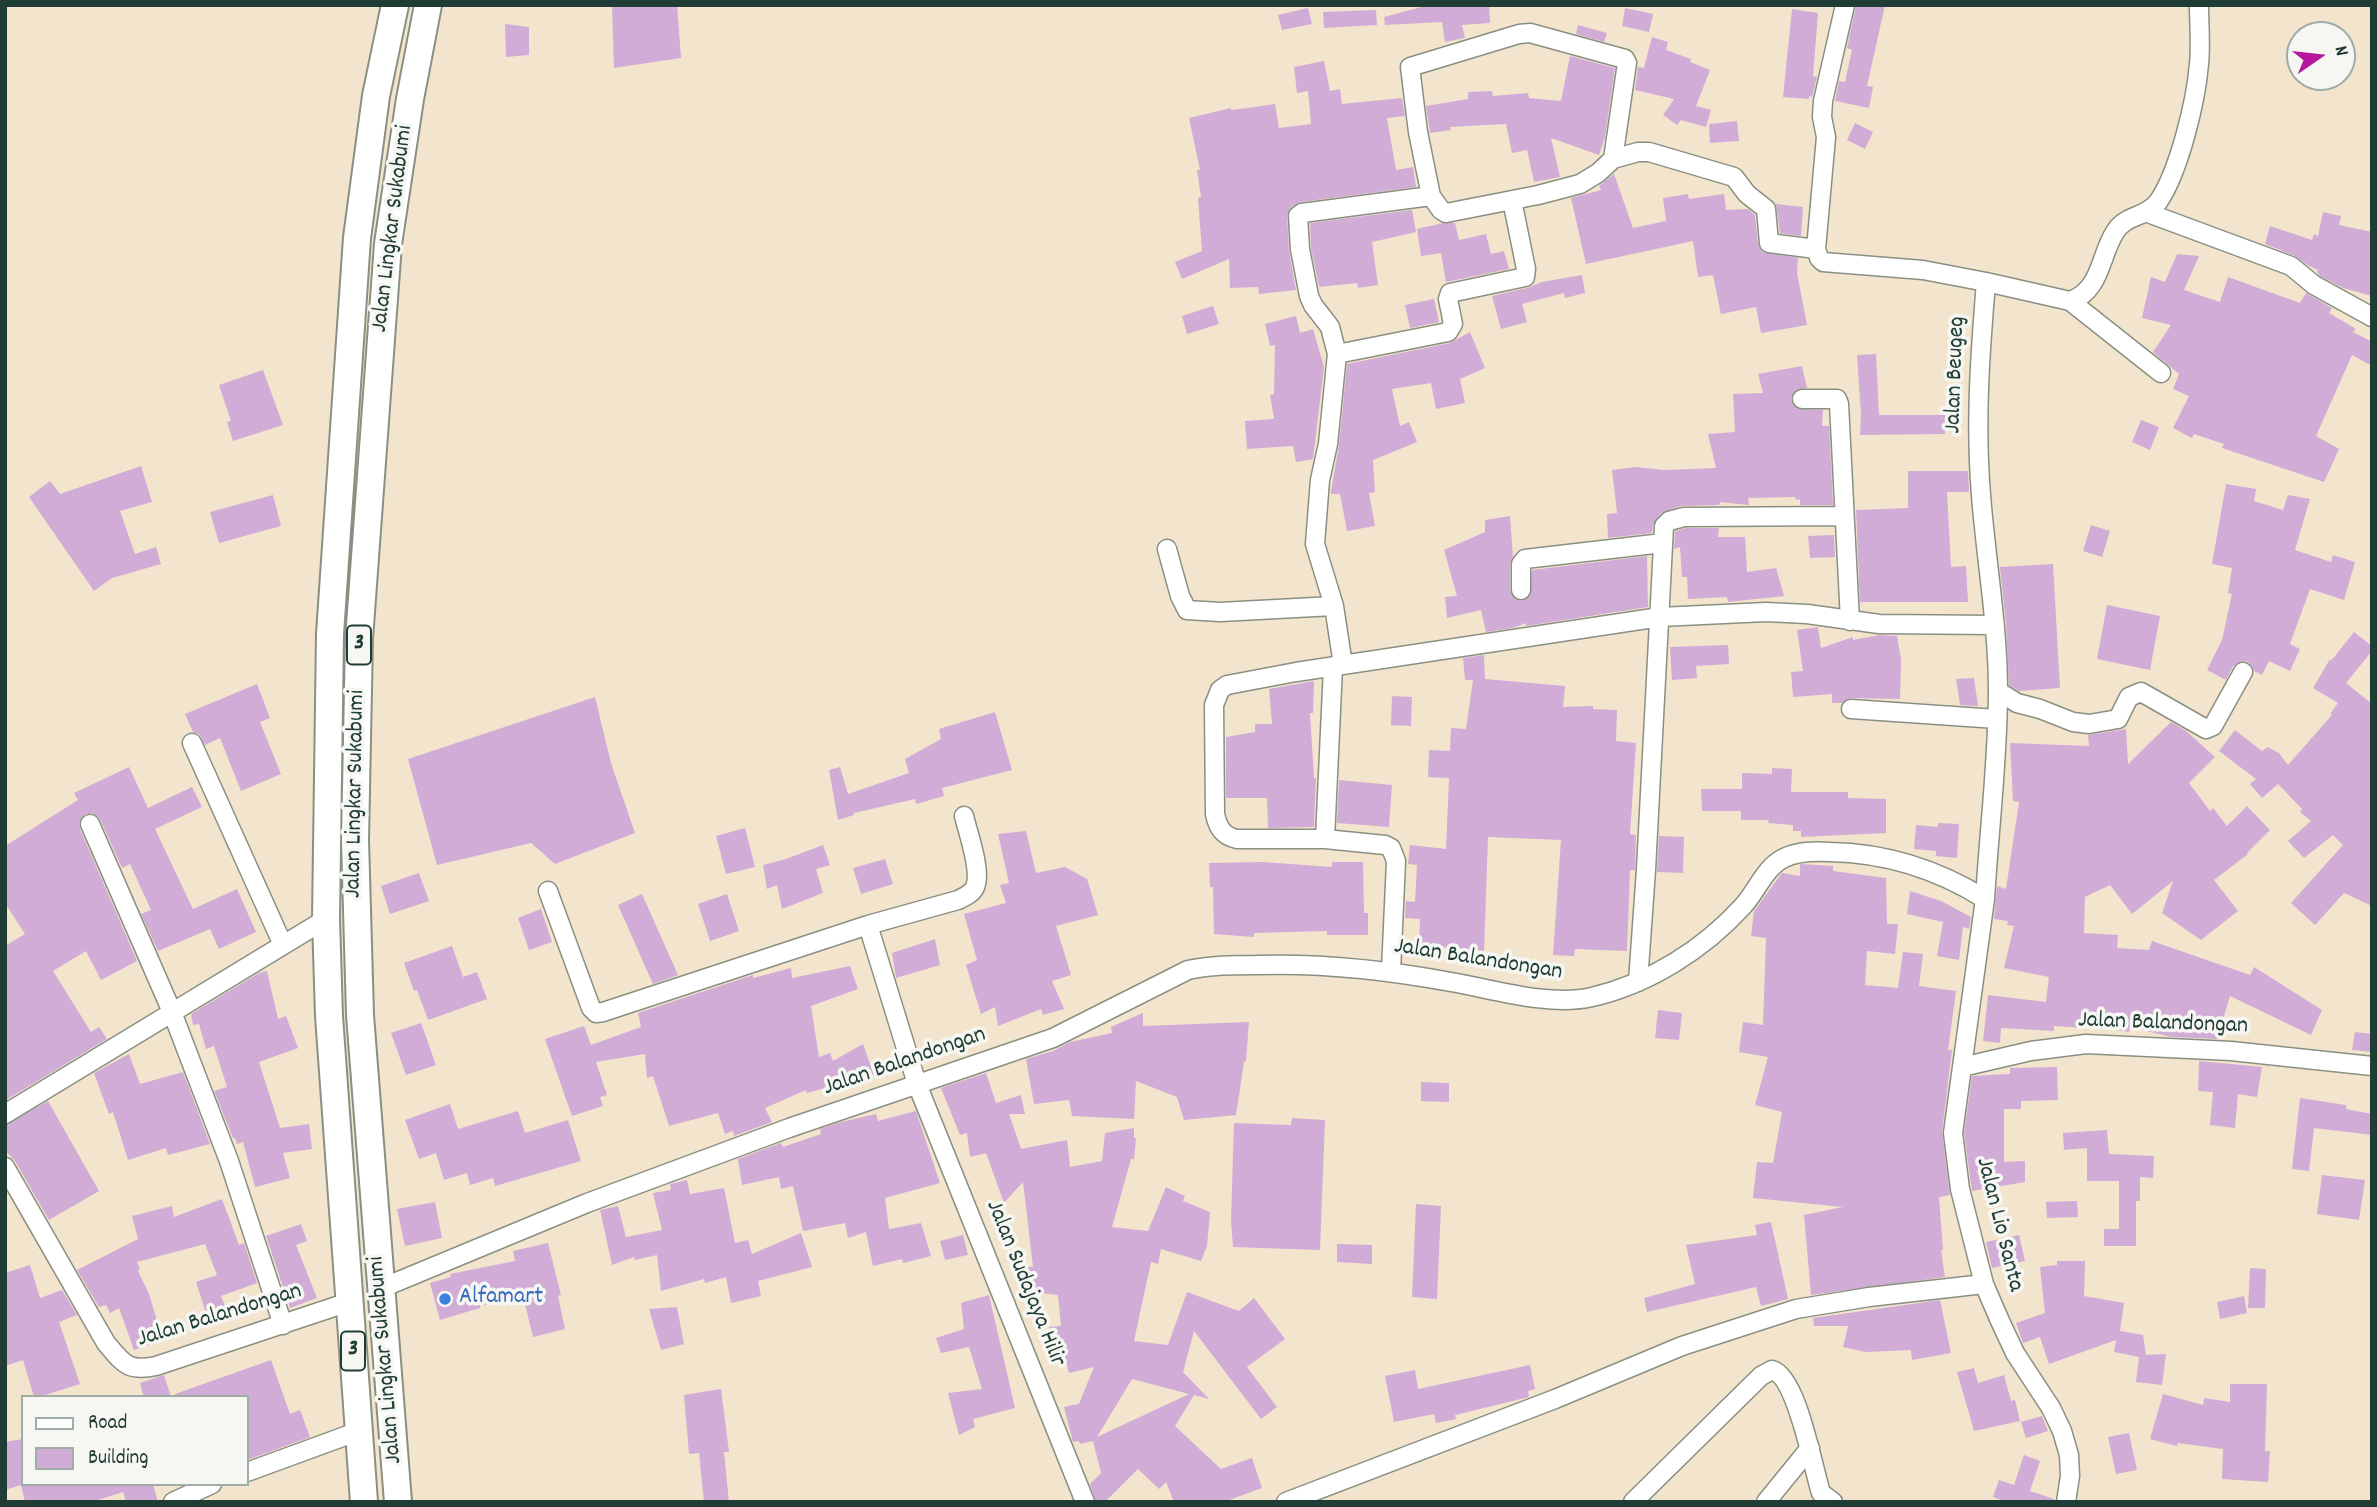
<!DOCTYPE html>
<html>
<head>
<meta charset="utf-8">
<style>
  body { margin:0 }
  #map { position:relative; width:2377px; height:1507px; overflow:hidden; background:#f3e4ce; font-family:Dekko,sans-serif }
  canvas { display:block }
  .frame { position:absolute; inset:0; border:7px solid #1f3d34; pointer-events:none }
  .legend { position:absolute; left:21px; top:1395px; width:228px; height:91px; box-sizing:border-box; background:#f6f6f2; border:2px solid #a0aca6; margin:0; padding:9px 12px; list-style:none; font-size:21px; color:#1f3d34 }
  .legend li { display:flex; align-items:center; gap:14px; height:35px }
  .legend b { width:35px; border:2px solid #a0aca6 }
  .north { position:absolute; left:2286px; top:21px; width:70px; height:70px; box-sizing:border-box; background:#f6f6f2; border:2px solid #a0aca6; border-radius:50%; rotate:76deg; font-size:19px; font-weight:700; line-height:28px; text-align:center; color:#1f3d34 }
  .north::after { content:''; display:block; margin:auto; width:24px; height:32px; background:#b5179e; clip-path:polygon(50% 0,100% 100%,50% 72%,0 100%) }
</style>
</head>
<body>
<div id="map">
<canvas width="2377" height="1507"></canvas>
<div class="frame"></div>
<ul class="legend">
<li><b style="height:9px;background:#fff"></b>Road</li>
<li><b style="height:19px;background:#d1acd6"></b>Building</li>
</ul>
<div class="north">N</div>
</div>
<script>
const context = document.querySelector('canvas').getContext('2d');
context.lineJoin = 'round';
function fillPath(path, color) { context.fillStyle = color; context.fill(path, 'evenodd'); }
function trace(path, color, width, dash) { context.strokeStyle = color; context.lineWidth = width; context.lineCap = dash ? 'butt' : 'round'; context.setLineDash(dash || []); context.stroke(path); }
function write(font, color, halo, rows, align = 'center') {
  context.font = font + ' Dekko,sans-serif'; context.lineWidth = 7; context.setLineDash([]); context.textBaseline = 'middle'; context.strokeStyle = halo; context.fillStyle = color; for (const [text, x, y, turn = 0] of rows) {
    context.save(); context.translate(x, y); context.rotate((+turn || 0) * Math.PI / 180); context.textAlign = isNaN(turn) ? turn : align; if (halo) context.strokeText(text, 0, 0); context.fillText(text, 0, 0); context.restore();
  }
}
fillPath(new Path2D(`
  M612 5H677L681 58 614 68Z
  M1429 5H1489L1490 23 1462 25 1465 38 1445 42 1442 22 1385 25 1384 17Z
  M1856 5H1885L1867 86 1873 87 1869 108 1835 101 1839 81 1845 82 1852 50 1847 48Z
  M1308 8 1312 24 1282 30 1278 15Z
  M1625 8 1653 14 1649 32 1622 26Z
  M1792 9 1818 13 1813 76 1817 77 1812 97 1809 96V99L1783 97Z
  M1376 10 1377 25 1324 28 1323 12Z
  M505 24 529 27V55L506 57Z
  M1578 25 1607 33 1604 42 1576 34Z
  M1652 37 1668 42 1666 50 1691 59 1690 62 1710 70 1696 106 1711 110 1706 127 1681 120 1677 125 1663 115 1674 99 1635 90 1638 67 1644 68Z
  M1570 56 1615 68 1605 137 1599 155 1551 138 1560 177 1534 182 1527 150 1512 153 1506 124 1450 127 1451 130 1430 133 1426 106 1468 99V92L1492 91 1493 96 1528 93 1529 98 1561 101Z
  M1324 61 1330 91 1340 89 1342 104 1402 98 1405 116 1387 118 1396 170 1413 167 1416 187 1301 202 1291 207 1287 216 1289 250 1296 290 1259 294 1258 287 1230 288 1229 259 1182 279 1175 262 1202 251 1198 198 1201 197 1197 170H1200L1189 118 1231 108V110L1248 108 1275 104 1279 128 1311 124 1308 91 1297 93 1294 67Z
  M1737 121 1739 141 1710 143 1709 124Z
  M1855 123 1873 132 1865 149 1847 140Z
  M1614 174 1633 228 1666 221 1663 198 1688 194 1689 199 1724 194 1726 210 1748 209 1755 215 1758 244 1762 252 1798 258 1797 273 1807 325 1761 333 1756 307 1721 314 1713 275 1698 277 1693 241 1586 264 1571 198 1601 190 1599 186Z
  M1776 204 1803 207 1801 236 1780 233Z
  M1412 210 1416 232 1372 242 1378 285 1358 288 1357 283 1319 287 1311 248 1310 223Z
  M2323 212 2341 216 2339 225 2372 232V296L2343 288 2320 276 2317 272 2318 270 2309 266 2295 256 2265 244 2270 226 2312 240 2314 234 2318 236Z
  M1443 223H1455L1459 240 1486 234 1491 254 1504 251 1509 269 1446 282 1441 253 1421 256 1417 229Z
  M2177 254 2199 256 2184 290 2220 302 2228 277 2300 303 2306 293 2332 308 2329 313 2356 329 2353 332 2372 342V366L2352 355 2316 436 2339 449 2324 482 2222 448 2224 444 2194 434 2192 438 2173 428 2189 396 2173 389 2179 374 2153 352 2171 325 2142 318 2151 277 2165 282Z
  M1582 275 1585 293 1565 298 1564 293 1522 304 1527 322 1501 329 1492 296 1527 288 1542 282Z
  M1434 299 1439 322 1410 328 1405 305Z
  M1213 306 1219 324 1187 334 1182 316Z
  M1296 316 1300 333 1313 329 1324 367 1313 459 1296 462 1293 446 1247 449 1245 421 1274 419 1270 395 1274 394 1275 345 1270 346 1265 324Z
  M1470 332 1485 368 1460 379 1465 403 1436 409 1431 383 1392 389 1400 426 1409 422 1417 442 1373 460 1375 492 1369 493 1375 526 1347 531 1340 494H1331V491L1339 445 1347 364 1450 343Z
  M1876 354 1879 415H1945V434L1860 435 1861 415 1857 355Z
  M1802 366 1807 388 1796 390 1791 400 1797 409 1823 410 1822 426H1829L1833 505H1800V499L1796 500 1795 497 1748 498 1749 505 1720 502 1719 505 1681 506 1661 513 1653 524 1652 533 1608 538 1607 514 1617 513 1612 470 1636 467 1664 470 1716 468 1708 434 1735 432 1733 394 1763 393 1758 374Z
  M263 370 283 425 233 441 227 422 231 421 219 385Z
  M2141 420 2159 427 2150 450 2132 442Z
  M141 466 152 502 120 511 135 554 156 547 161 564 112 578 94 591 29 497 50 481 60 494Z
  M1908 471H1968L1969 492H1947L1951 567 1966 566 1968 602H1860L1856 510 1908 508Z
  M2226 484 2256 489 2254 501 2283 510 2288 495 2310 499 2295 550 2331 562 2333 555 2355 562 2344 600 2310 589 2290 644 2300 649 2290 671 2269 661 2262 675 2254 671 2249 662 2244 661 2233 666 2226 680 2207 670 2222 640 2232 594 2228 593 2232 568 2212 564Z
  M273 495 281 526 219 543 210 512Z
  M1510 516 1513 556 1510 564V590L1515 599 1522 601 1530 596 1532 570 1647 556 1648 607 1526 626V623L1513 628 1486 632 1481 610 1447 618 1445 597 1457 596 1444 550 1485 532V520Z
  M2091 525 2110 531 2102 557 2083 551Z
  M1686 528H1719L1718 537H1745L1747 572 1776 568 1784 596 1728 602 1727 597 1688 599 1687 577H1682L1680 547 1674 549 1675 531Z
  M1834 535 1835 557 1810 558 1808 536Z
  M2053 564 2060 688 2019 691 2009 685 2006 624 2000 567Z
  M2107 605 2160 616 2150 670 2097 659Z
  M1818 627 1821 648 1853 637V640L1880 635 1897 636 1901 659 1900 699 1851 698 1842 703H1832V694L1793 697 1791 672 1803 671 1797 630Z
  M2354 632 2372 646V651L2346 683 2372 704V906L2344 893 2315 925 2291 903 2343 845 2333 835 2304 858 2288 841 2311 821 2300 812 2302 809 2278 784 2262 798 2250 784 2256 779 2219 751 2235 730 2262 751 2268 747 2279 753 2288 765 2332 715 2330 714 2338 703 2313 688 2330 659 2331 661Z
  M1728 645 1729 664 1696 666 1697 678 1672 680 1670 647Z
  M1484 655 1485 679 1565 686 1563 707 1593 706V709L1617 710 1616 741 1636 743 1630 834 1636 835 1635 870H1630L1627 951 1575 949 1574 956 1553 955 1561 840 1488 837 1484 951 1419 945 1420 919 1405 918 1406 901 1415 902 1417 865 1408 864 1410 845 1446 849 1449 778 1428 777 1429 750 1450 751 1451 728 1466 729 1473 680H1465L1463 658Z
  M1974 678 1978 706 1960 705 1956 679Z
  M1314 681 1313 713H1310L1314 778H1316L1314 827 1268 828 1267 798H1226V737L1255 732V724H1272L1269 689Z
  M257 684 270 718 260 722 281 774 241 791 220 738 205 745 199 734 193 732 185 714Z
  M1392 696 1412 697 1411 726 1391 725Z
  M595 697 611 763 635 833 555 864 531 843 437 865 408 759Z
  M995 712 1012 770 942 788 944 796 916 804 915 799 854 813V815L838 820 829 770 840 767 848 794 909 773 905 759 941 739 939 729Z
  M2171 722 2186 731 2215 757 2189 783 2210 811 2213 808 2227 826 2247 806 2270 830 2247 853 2248 854 2214 880 2238 911 2201 940 2162 913 2173 881 2132 914 2110 885 2085 897 2084 933 2118 935 2117 948 2149 950 2152 941 2250 975 2254 967 2322 1010 2311 1035 2230 996 2217 1039 2171 1037 2130 1027 2129 1032 2085 1025V1028L2054 1026V1031L2001 1028 2000 1043 1983 1041 1988 995 2046 1002 2049 977 2004 968 2014 926 2007 925 2008 921 1994 919 1997 886 2006 889 2019 802 2013 801 2010 743 2089 746 2088 735 2126 729 2128 764Z
  M129 767 148 808 192 787 202 807 155 829 193 909 237 889 256 932 219 949 210 929 158 951 141 914 151 910 130 864 122 868 100 819 92 813 85 814 79 822 80 829 137 961 101 980 86 951 53 971 91 1032 99 1027 107 1039 6 1100 5 946 25 934 5 903V846L78 800 74 793Z
  M1772 768 1792 769 1791 792H1848V798L1886 799V833L1801 837V831H1793V825L1768 823 1769 820H1741V811H1702L1701 789H1742V773L1772 774Z
  M1339 780 1392 785 1389 827 1337 823Z
  M1938 823 1959 824 1957 858 1936 856V851L1914 849 1916 825 1938 827Z
  M745 828 755 867 726 874 716 836Z
  M1026 831 1036 873 1065 867 1087 879 1098 915 1056 926 1071 975 1052 981 1064 1009 1043 1015 1041 1009 998 1026 995 1007 981 1014 966 965 977 960 964 914 1006 903 1000 885 1009 883 998 834Z
  M1659 836 1684 837 1683 873 1657 872Z
  M823 845 830 865 816 869 823 893 782 909 777 885 767 889 763 865 786 859Z
  M885 859 893 884 861 894 853 868Z
  M1263 862 1332 867V862H1363L1364 913H1368V935H1327V931L1254 933V937L1214 934 1213 887H1210L1209 863Z
  M1800 864 1833 866V871L1886 878 1887 924H1898L1895 954 1867 951 1865 985 1898 988 1903 952 1923 954 1919 986 1956 991 1948 1050H1952L1942 1132 1950 1195 1939 1197 1943 1250H1941L1945 1277 1811 1295 1804 1215 1843 1207 1753 1198 1757 1162 1773 1163 1782 1112 1755 1105 1768 1057 1739 1052 1743 1022 1763 1025 1766 938 1751 936 1754 911 1782 873 1800 876Z
  M419 873 429 901 390 914 381 886Z
  M1910 891 1941 901 1971 917 1969 929 1963 927 1959 960 1937 956 1943 922 1907 914Z
  M642 894 678 975 653 984 618 905Z
  M727 894 739 931 710 941 698 904Z
  M541 909 552 942 529 950 518 918Z
  M935 939 940 965 896 978 892 953Z
  M452 946 463 977 477 972 487 999 428 1020 417 990 414 991 404 963Z
  M850 966 858 989 811 1006 819 1057 830 1053 833 1061 863 1044 874 1075 807 1093 806 1090 765 1108 772 1122 734 1136 733 1131 725 1134 718 1113 669 1126 653 1076 647 1078 645 1054 596 1062 607 1095 600 1097 603 1106 572 1116 545 1039 584 1026 591 1045 641 1027 638 1013 753 975V978L791 968 792 978Z
  M267 971 278 1019 286 1016 298 1048 259 1062 280 1128 309 1124 312 1149 283 1153 290 1178 255 1187 243 1142 237 1144 235 1138H233L214 1091 227 1087 214 1046 206 1049 199 1024 193 1025 191 1014 259 973Z
  M1658 1010 1682 1013 1679 1040 1655 1038Z
  M1143 1013V1026L1249 1022 1246 1061 1244 1062 1236 1115 1184 1120 1177 1097 1136 1081 1134 1119 1072 1116 1069 1100 1034 1104 1026 1059 1053 1051 1070 1042 1112 1033 1111 1027Z
  M421 1023 436 1065 406 1075 391 1033Z
  M2355 1032 2372 1034V1052L2352 1050Z
  M129 1054 140 1084 183 1072 210 1144 168 1155 166 1148 128 1160 113 1112 109 1114 94 1073Z
  M2199 1061 2262 1067 2257 1097 2238 1094 2235 1128 2210 1125 2213 1092 2198 1091Z
  M2057 1067 2058 1100 2021 1101V1109H2004V1162L2025 1161V1182L1972 1191 1964 1133 1972 1076 2010 1074V1068Z
  M986 1073 996 1103 1021 1095 1025 1114H1009L1021 1149 1067 1140 1070 1167 1102 1161 1105 1133 1134 1128V1138H1136L1134 1159H1131L1112 1227 1148 1231 1166 1187 1185 1196 1183 1201 1210 1212 1207 1246 1201 1261 1161 1249 1158 1264 1151 1262 1134 1341 1168 1345 1187 1292 1239 1311 1254 1298 1285 1339 1247 1367 1277 1407 1261 1419 1194 1331 1183 1372 1209 1399 1194 1395 1175 1426 1221 1469 1252 1458 1262 1488 1224 1502H1174L1166 1482 1159 1489 1138 1469 1105 1502H1096L1090 1484 1101 1473 1093 1441 1080 1444 1079 1441 1073 1442 1064 1407 1079 1404 1094 1367 1069 1373 1063 1351 1048 1348 1049 1327 1061 1326 1058 1295 1025 1291 1024 1266 1033 1267 1023 1182 1004 1203 986 1153 970 1157 967 1133 960 1135 941 1088ZM1132 1379 1189 1394 1097 1437Z
  M1421 1082 1449 1083V1102L1421 1101Z
  M2300 1098 2346 1105V1109L2372 1114V1135L2314 1128 2309 1171 2292 1169Z
  M48 1101 99 1191 49 1220 15 1161 5 1150V1125Z
  M450 1104 458 1129 518 1111 525 1133 568 1120 581 1161 495 1186 493 1178 470 1185 467 1173 444 1180 436 1153 419 1159 405 1120Z
  M916 1111 940 1183 885 1198 889 1229 921 1223 931 1256 903 1263 902 1259 873 1266 866 1232 848 1238 845 1223 803 1231 793 1186 781 1189 779 1177 742 1185 738 1159 781 1143 783 1147 821 1134 820 1129 841 1122 876 1114 878 1121Z
  M1292 1118 1325 1120 1320 1250 1233 1247 1231 1220 1234 1123 1291 1125Z
  M2107 1130 2109 1154 2154 1156 2153 1178 2140 1177V1201H2136V1246H2104V1229H2119V1181H2087V1148L2064 1150 2063 1133Z
  M2322 1175 2365 1180 2359 1220 2317 1214Z
  M687 1180 690 1194 724 1188 735 1243 748 1240 752 1254 801 1233 812 1267 758 1281 761 1296 731 1303 726 1277 705 1283 704 1279 661 1291 657 1255 635 1260 634 1257 612 1265 600 1210 618 1206 626 1237 662 1230 653 1193 671 1190 670 1184Z
  M222 1199 239 1245 244 1243 257 1283 221 1296 225 1306 206 1313 196 1282 217 1275 205 1244 137 1262 140 1269 138 1271 149 1294 158 1324 152 1326 157 1342 134 1350 119 1308 110 1313 106 1305 99 1307 77 1270 138 1239 132 1216 172 1206 174 1217Z
  M2077 1201 2078 1217 2047 1218 2046 1202Z
  M435 1202 442 1238 405 1246 397 1209Z
  M1416 1204 1441 1206 1437 1299 1412 1297Z
  M1771 1222 1788 1299 1761 1306 1756 1287 1647 1312 1644 1298 1695 1284 1686 1245 1757 1235 1755 1225Z
  M301 1224 307 1241 296 1245 317 1298 290 1308 266 1236Z
  M963 1235 968 1255 945 1260 940 1241Z
  M2019 1235 2025 1261 1992 1268 1986 1242Z
  M548 1243 561 1295 558 1296 565 1329 533 1337 523 1296 480 1306V1308L440 1320 430 1283 451 1277 450 1274 515 1261 513 1251Z
  M1337 1244 1372 1245V1264L1337 1262Z
  M2057 1261H2085L2084 1296 2124 1303 2120 1331 2143 1335 2146 1355 2166 1354 2162 1385 2136 1382 2139 1357 2114 1352 2116 1340 2049 1364 2040 1337 2023 1343 2016 1323 2045 1313 2040 1267 2057 1265Z
  M30 1265 40 1298 62 1290 77 1315 59 1322 80 1384 39 1397H34L23 1360 5 1366V1273Z
  M2250 1268 2266 1269 2265 1308H2248Z
  M989 1295 1015 1408 973 1419 975 1427 959 1435 948 1393 982 1389 969 1347 941 1353 936 1338 964 1329 961 1303Z
  M2244 1296 2247 1313 2220 1319 2217 1302Z
  M1940 1300 1951 1353 1912 1360 1911 1350 1866 1352 1843 1347 1848 1326H1814L1813 1318Z
  M677 1307 684 1344 661 1350 649 1309Z
  M271 1360 290 1414 300 1410 310 1437 247 1460V1397H176L175 1394Z
  M1530 1365 1535 1389 1528 1391 1529 1397 1455 1415 1456 1419 1436 1423 1434 1414 1394 1422 1385 1376 1415 1370 1418 1389Z
  M1974 1368 1978 1383 2004 1375 2011 1401 2015 1400 2020 1421 1974 1431 1957 1372Z
  M164 1375 171 1397H144L140 1383Z
  M2230 1384H2267L2265 1451H2270L2268 1482 2222 1479 2223 1449 2178 1443 2177 1446 2150 1439 2163 1394 2203 1405 2204 1398 2230 1402Z
  M721 1389 729 1452H724L729 1502H704L699 1453 689 1454 684 1395Z
  M2042 1416 2048 1431 2026 1438 2021 1422Z
  M2129 1433 2137 1470 2116 1474 2108 1437Z
  M23 1439V1484H153L158 1502H126L123 1492 92 1502H25L21 1485 5 1490V1442Z
  M2024 1455 2040 1461 2030 1491 2054 1499 2053 1502H2006L1993 1497 1999 1480 2014 1485Z`), '#d1acd6');
const street = new Path2D(`
  M1845 5 1823 101 1822 117 1826 137 1816 249 1819 258 1823 262 1923 270 1986 282
  M1613 159 1627 63 1625 59 1530 33 1519 34 1410 67 1418 132 1431 196 1441 210 1446 213 1538 195 1580 184 1598 173 1613 159 1638 152H1649L1734 177 1747 194 1766 209 1769 243 1816 249
  M2148 213 2291 266 2314 285 2372 317
  M2070 301 2161 373
  M1337 354 1448 332 1453 324 1448 299 1450 293 1525 277 1526 269 1512 200
  M1802 399H1837L1839 404 1850 621
  M1167 549 1180 596 1187 610 1220 612 1334 606
  M1521 590V564L1525 559 1663 543
  M1343 665 1334 606 1315 544 1320 480 1328 444 1337 354 1330 327 1313 305 1309 296 1300 249 1298 216 1302 213 1431 196
  M1998 691 2017 703 2040 709 2073 722 2089 724 2118 719 2129 697 2141 692 2206 729 2213 726 2243 672
  M1851 709 1997 719
  M192 743 283 945
  M90 824 172 1012 229 1161 283 1325
  M1325 839 1333 667
  M548 891 591 1008 596 1013 603 1012 868 925 958 900C964 897 972 894 975 887 982 871 968 833 964 816
  M1985 899C1989 830 1998 760 1998 691 1998 625 1986 560 1981 495 1975 422 1980 355 1986 282L2070 301C2101 291 2100 255 2115 232 2126 214 2146 218 2158 202 2179 172 2196 101 2199 64 2201 45 2199 25 2199 5
  M868 925 917 1084 1085 1502
  M1391 971 1396 861 1391 848 1385 845 1325 839H1237C1223 836 1218 828 1215 814L1214 705 1220 690 1227 685 1296 672 1660 617 1766 612 1807 614 1879 624 1995 625
  M1638 982 1646 870 1664 526 1669 521 1684 517 1844 516
  M1962 1067 1953 1133 1960 1189 1984 1284 2000 1321 2015 1353 2051 1408 2062 1431 2069 1455 2070 1476 2066 1502
  M5 1114 326 919
  M5 1167 106 1343C123 1363 127 1372 156 1366L349 1302
  M382 1288 587 1203 789 1128 1053 1038 1188 970C1211 965 1233 965 1256 965 1321 963 1387 970 1451 982 1493 989 1549 1007 1592 997 1649 984 1704 949 1743 906 1757 891 1765 867 1784 858 1798 851 1814 851 1830 852 1886 853 1937 869 1985 899L1962 1067 2031 1051 2086 1044 2231 1051 2372 1066
  M247 1472 359 1431
  M173 1502 212 1484
  M1286 1502 1555 1399 1682 1346 1796 1309 1869 1297 1984 1284
  M1633 1502 1761 1376 1772 1370C1797 1376 1813 1468 1821 1493L1833 1502
  M1766 1502 1810 1448`);
const primary = new Path2D(`
  M364 1502 329 1016 326 919 330 634 357 238 376 96 395 5
  M398 1502 360 1015 355 840 359 639 388 244 410 99 428 5`);
trace(street, '#899081', 21);
trace(primary, '#899081', 30);
trace(street, '#fff', 18);
trace(primary, '#fff', 26);
for (const [x, y, r, color] of [
  [445,1299,7,"#3f7fe0"]
]) { const dot = new Path2D(); dot.arc(x, y, r, 0, 2 * Math.PI); context.fillStyle = color; context.fill(dot); trace(dot, '#f6f6f2', 2.5); }
for (const [x, y, w] of [
  [359,645,24],
  [353,1351,24]
]) { const box = new Path2D(); box.roundRect(x - w / 2, y - 19.5, w, 39, 5); context.fillStyle = '#f6f6f2'; context.fill(box); trace(box, '#1f3d34', 2); }
write('bold 23px', '#1f3d34', null, [
  ["3",359,645],
  ["3",353,1351]
]);
write('24px', '#1f3d34', '#f6f6f2', [
  ["Jalan Lingkar Sukabumi",394,229,-83],
  ["Jalan Beugeg",1957,375,-88],
  ["Jalan Lingkar Sukabumi",357,794,-89],
  ["Jalan Balandongan",1478,961,9],
  ["Jalan Balandongan",2163,1025,2],
  ["Jalan Balandongan",905,1063,-19],
  ["Jalan Lio Santa",1998,1225,76],
  ["Jalan Sudajaya Hilir",1024,1284,68],
  ["Jalan Balandongan",220,1317,-17],
  ["Jalan Lingkar Sukabumi",387,1360,-95]
]);
write('24px', '#366cbe', '#f6f6f2', [
  ["Alfamart",459,1299]
], 'left');
</script>
</body>
</html>
